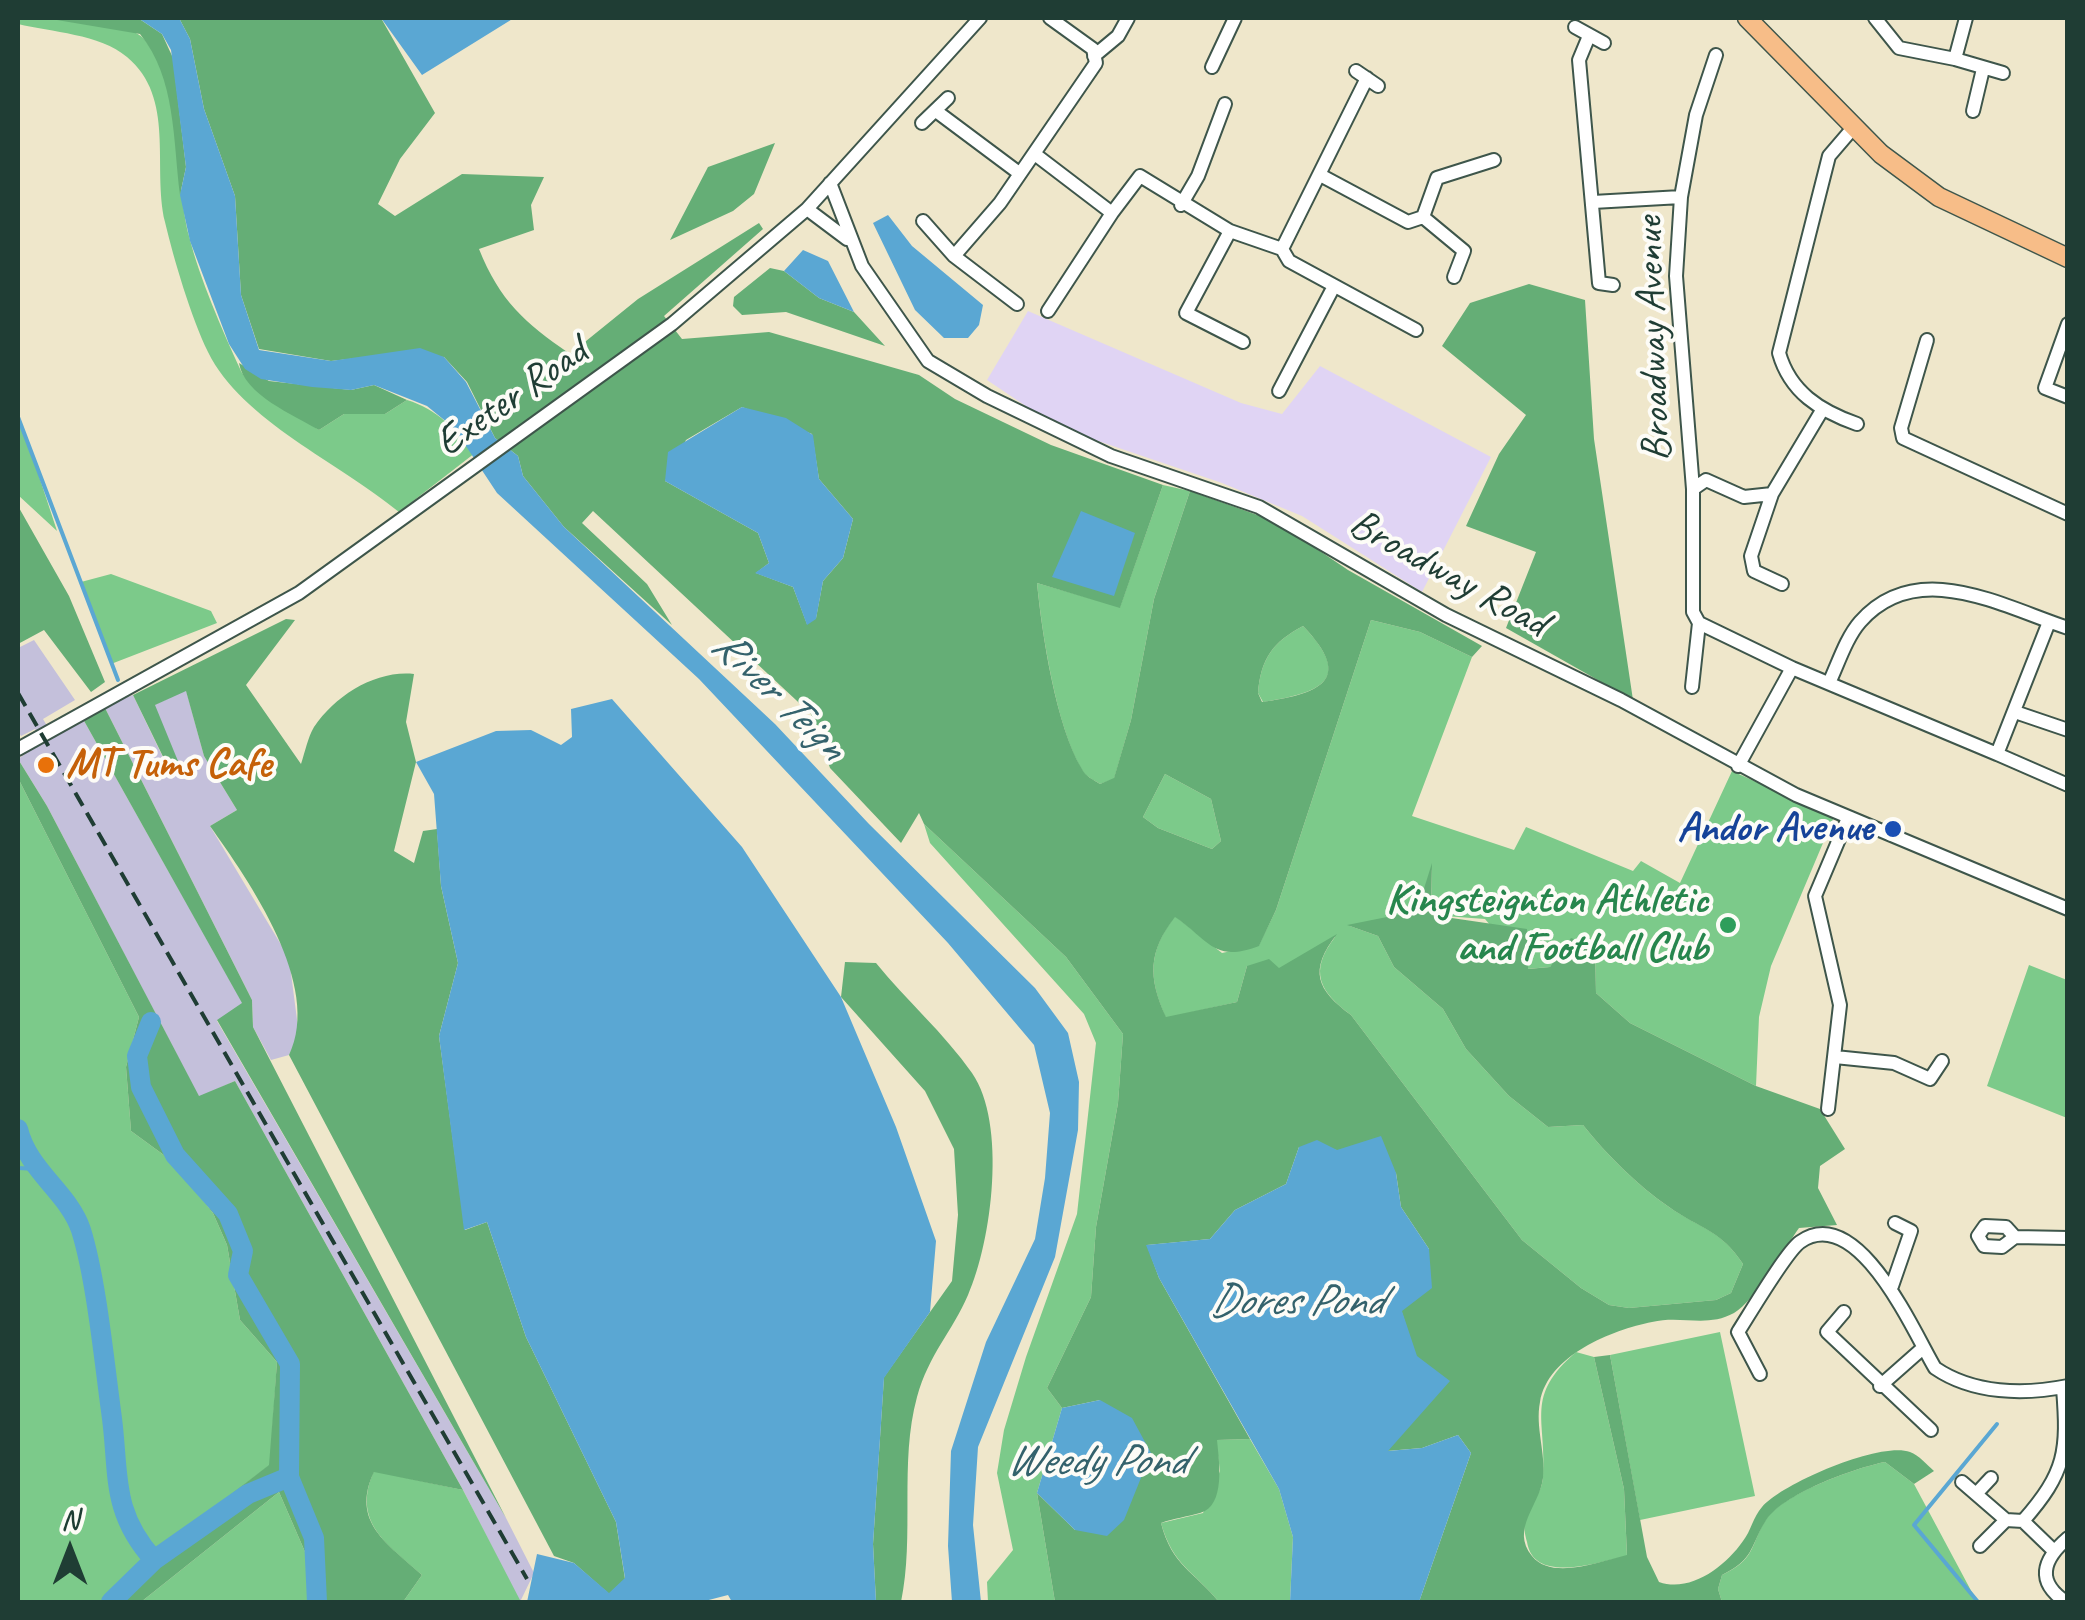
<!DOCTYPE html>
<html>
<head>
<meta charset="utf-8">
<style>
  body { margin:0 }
  #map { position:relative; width:2085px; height:1620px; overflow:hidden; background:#efe7cb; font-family:Caveat,sans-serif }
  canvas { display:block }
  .frame { position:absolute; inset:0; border:20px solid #1f3d34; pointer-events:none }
  .north { position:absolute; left:20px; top:1500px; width:100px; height:100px; -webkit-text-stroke:8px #fdfcf7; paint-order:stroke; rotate:0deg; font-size:28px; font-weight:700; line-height:40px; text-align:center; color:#1f3d34 }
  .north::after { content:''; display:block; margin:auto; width:35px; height:45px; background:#1f3d34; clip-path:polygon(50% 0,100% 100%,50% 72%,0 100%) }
</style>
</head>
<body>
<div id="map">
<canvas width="2085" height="1620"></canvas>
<div class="frame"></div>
<div class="north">N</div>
</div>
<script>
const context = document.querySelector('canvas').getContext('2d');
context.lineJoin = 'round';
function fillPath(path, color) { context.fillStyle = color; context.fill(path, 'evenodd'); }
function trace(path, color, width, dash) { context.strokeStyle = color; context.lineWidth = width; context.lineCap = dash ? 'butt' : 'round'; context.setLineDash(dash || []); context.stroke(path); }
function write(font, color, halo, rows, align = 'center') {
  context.font = font + ' Caveat,sans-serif'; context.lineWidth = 8; context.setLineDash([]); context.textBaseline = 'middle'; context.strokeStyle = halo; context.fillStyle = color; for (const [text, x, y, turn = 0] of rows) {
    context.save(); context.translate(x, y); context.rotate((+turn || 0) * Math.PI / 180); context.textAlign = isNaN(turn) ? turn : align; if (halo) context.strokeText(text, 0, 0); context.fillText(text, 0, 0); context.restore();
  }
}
fillPath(new Path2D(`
  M1028 311 1241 403 1282 414 1320 366 1491 457 1422 592 1302 516 1222 483 1057 427 987 380Z`), '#e0d4f4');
fillPath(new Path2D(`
  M34 640 75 700 43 719 53 736 83 719 243 1004 217 1021 506 1518 534 1573 520 1602 463 1490 235 1081 199 1097 47 806 18 759 42 742 35 729 21 736 18 731V648Z
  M186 690 204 756 237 810 210 826 289 958 299 1035 289 1055 271 1060 253 1027 252 1000 104 706 133 695 169 770 179 765 154 705Z`), '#c4c0db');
fillPath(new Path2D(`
  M18 18C44 18 126 20 143 38 181 77 175 182 189 236 200 280 222 329 241 371 247 385 303 418 319 430L344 414H385L407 400C437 409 455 429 475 453L399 512C340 463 242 421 208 352 191 317 174 260 165 222 152 166 176 98 127 57 100 34 51 32 18 24Z
  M18 412 57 531 18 495Z
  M1163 485 1190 491 1154 599 1131 720 1114 779 1100 784C1094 780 1085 776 1082 770 1056 726 1042 633 1037 583L1120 607Z
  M111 574 211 611 217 623 111 664 81 582Z
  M1371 620 1420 632 1472 657 1412 816 1514 850 1526 827 1633 871 1641 861 1680 883 1732 771 1834 817 1771 966 1759 1017 1756 1086 1630 1023 1596 993 1595 947 1581 940 1550 967 1527 969 1485 919 1431 915 1432 868 1417 911 1350 926 1378 936 1394 967 1443 1009 1466 1049 1509 1096 1548 1127 1583 1125C1607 1155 1637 1185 1669 1207 1701 1229 1721 1230 1743 1264L1731 1293 1716 1300 1629 1308 1609 1305 1581 1288 1522 1240 1351 1015C1320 992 1308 972 1335 937L1279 969 1247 966 1237 1002 1166 1018C1148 977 1148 952 1175 916L1222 953 1259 945 1276 910Z
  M1303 626C1356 681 1319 693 1263 702L1258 693C1261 658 1273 642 1303 626Z
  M1165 774 1211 799 1221 841 1212 849 1158 828 1143 817Z
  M18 778 139 1017 126 1067 131 1131 172 1161 213 1213 227 1245 240 1320 277 1362 270 1465 146 1560 102 1602H18Z
  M924 824 1066 957 1123 1034 1118 1103 1096 1227 1091 1297 1047 1388 1062 1408 1037 1493 1055 1602H988L987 1582 1013 1550 997 1473 1004 1430 1026 1357 1077 1214 1096 1043 1084 1014 930 843Z
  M2029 965 2067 980V1118L1987 1086Z
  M1720 1332 1755 1496 1640 1520 1610 1355Z
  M1576 1352 1594 1357 1624 1489 1627 1556C1598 1562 1534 1585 1527 1542 1525 1535 1523 1525 1525 1519 1529 1504 1542 1494 1543 1477 1547 1418 1524 1397 1576 1352Z
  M1250 1439 1279 1489 1293 1537 1290 1602H1219C1194 1571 1173 1566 1161 1523L1203 1513 1220 1471 1216 1440Z
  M1885 1462 1914 1484 1975 1598 1982 1602H1722L1718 1589 1722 1575C1755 1559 1749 1549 1765 1521 1781 1494 1855 1468 1885 1462Z
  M374 1471 463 1490 521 1602H403L422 1575C387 1544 351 1522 374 1471Z
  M279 1492 312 1568 314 1602H141Z`), '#7cca8a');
fillPath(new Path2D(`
  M45 18H138L162 34 173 58 186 167 180 195C173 140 176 78 140 34Z
  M179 18H381L435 113 400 159 378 204 395 216 462 174 544 177 531 205 534 230 479 249C500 301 524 322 570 354L638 299 759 223 763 229 664 316 682 339 769 332 919 375 955 399 1051 445 1163 485 1120 608 1037 583C1042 634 1056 726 1082 769 1085 776 1094 780 1100 784L1114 778 1131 720 1154 599 1190 491 1277 522 1348 570 1482 646 1472 657 1420 632 1371 620 1276 910 1259 946C1214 963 1210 941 1175 917 1148 952 1148 977 1166 1017L1237 1002 1247 966 1269 959 1279 968 1337 934C1308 971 1317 990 1351 1015L1522 1240 1581 1288 1609 1305 1629 1308 1716 1300 1731 1293 1743 1264C1721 1230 1700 1229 1669 1207 1637 1185 1607 1155 1583 1125L1548 1127 1509 1096 1466 1049 1443 1009 1394 967 1378 936 1347 925 1417 911 1432 863 1431 915 1527 929 1528 969 1550 967 1571 938 1595 947 1596 993 1630 1023 1756 1086 1820 1109 1845 1149 1820 1166 1818 1188 1837 1225 1799 1228C1784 1249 1755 1301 1734 1313 1707 1328 1681 1315 1652 1322 1612 1330 1548 1355 1540 1402 1535 1427 1546 1453 1543 1478 1540 1505 1510 1529 1532 1556 1552 1581 1601 1561 1627 1555L1624 1489 1594 1357 1610 1355 1647 1557 1659 1582C1690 1593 1725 1567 1743 1541 1751 1531 1753 1517 1762 1507 1781 1484 1880 1441 1910 1452 1919 1455 1927 1465 1934 1471L1914 1484 1885 1462C1855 1468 1781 1494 1765 1522 1749 1549 1754 1559 1722 1575L1718 1589 1722 1602H1419L1471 1453 1458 1435 1422 1448 1387 1451C1426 1403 1420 1367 1401 1310L1429 1249 1401 1207 1396 1173 1337 1150 1299 1147 1286 1184 1235 1210 1210 1239 1147 1245 1159 1278 1250 1439 1217 1440C1219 1461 1226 1506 1200 1513 1187 1517 1174 1518 1161 1523 1172 1566 1194 1571 1219 1602H1055L1037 1493 1075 1530 1100 1400 1062 1408 1047 1388 1091 1297 1096 1227 1118 1103 1123 1034 1066 957 924 824 919 813 901 843 830 768 811 714 593 511 582 523 647 584 672 625 564 527 523 476 518 456 495 438 467 382 444 357 394 354 331 361 259 349 241 295 235 196 204 109 190 39ZM742 407 812 434 819 479 853 519 843 558 823 581 816 618 807 624 793 587 756 573 769 563 758 533 665 481 686 440ZM1303 626C1356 681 1318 694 1262 702L1258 693C1261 658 1273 642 1303 626ZM1165 774 1211 799 1221 841 1212 849 1158 828 1143 817Z
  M775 143 754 194 733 211 670 240 708 167Z
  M770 268 784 271 819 298 854 312 885 346 786 312 742 315 733 306 734 297Z
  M1529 284 1585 300 1594 439 1633 700 1506 628 1536 552 1466 526 1499 454 1526 415 1442 346 1470 303Z
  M239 363 269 381 351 390 374 385 407 400 385 414H344L319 430C294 415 244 395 239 363Z
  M18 506 69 596 105 682 91 692 44 630 18 644Z
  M286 619 295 620 246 685 301 764C305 752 308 737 314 727 336 695 376 670 414 674L406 722 416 762 394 851 414 863 423 831 437 829 441 886 458 963 439 1036 465 1230 487 1222 526 1337 616 1522 625 1579 609 1594 574 1563 554 1556 289 1055C323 986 249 881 210 826L237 810 204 756 186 691 155 705 180 766 170 771 133 695Z
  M104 706 252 1000 253 1027 506 1518 217 1020 242 1003 83 719Z
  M18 759 47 806 199 1096 235 1081 463 1490 374 1472C350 1522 388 1544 422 1575L403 1602H314L312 1568 279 1492 141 1602H102L146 1560 269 1465 277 1362 240 1320 227 1245 213 1213 172 1161 131 1131 126 1067 139 1017 18 778Z
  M845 962 876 963C906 1000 944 1033 972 1073 1007 1123 992 1241 968 1295 952 1332 929 1354 917 1397 899 1463 915 1536 901 1602H876L873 1544 884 1377 952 1281 958 1215 954 1149 925 1091 841 997Z`), '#65ae76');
fillPath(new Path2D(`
  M138 18H179L190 39 204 109 235 196 241 295 259 350 331 361 420 348 444 357 466 382 495 438 518 456 523 476 564 527 775 724 869 824 1035 988 1068 1033 1079 1082 1078 1130 1055 1257 978 1447 973 1525 981 1602H952L948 1546 951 1451 986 1342 1035 1239 1045 1178 1050 1113 1034 1045 948 943 699 679 497 493 454 428 427 406 374 385 351 390 312 387 261 379 245 369 229 344 190 241 180 195 186 167 171 50 162 34Z
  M381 18H514L422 75Z
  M888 215 912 246 983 305 979 325 968 338H944L915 310 873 223Z
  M803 250 828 261 854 312 819 298 784 271Z
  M742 407 786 418 813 435 819 479 853 519 843 558 823 581 816 619 807 625 793 587 755 573 769 563 758 533 665 481 668 452Z
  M1081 511 1135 533 1114 596 1052 577Z
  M612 699 742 847 841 997 896 1127 936 1241 930 1312 884 1378 873 1544 876 1602H732L728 1595 701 1602H527L537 1554 574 1563 609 1593 625 1578 616 1522 526 1337 487 1222 464 1230 439 1036 458 963 441 886 434 794 416 762 496 731 531 730 561 745 572 737 571 709Z
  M1381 1136 1396 1173 1401 1207 1429 1249 1432 1288 1402 1311 1417 1356 1450 1381 1388 1451 1422 1448 1458 1435 1471 1453 1419 1602H1290L1293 1537 1279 1489 1159 1278 1146 1245 1210 1239 1235 1210 1286 1184 1299 1147 1317 1140 1337 1150Z
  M1100 1400 1132 1418 1151 1453 1124 1520 1107 1536 1075 1530 1037 1493 1062 1408Z`), '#5aa7d3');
trace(new Path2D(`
  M18 417 118 680
  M18 1168 37 1169
  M1978 1602 1914 1525 1997 1424`), '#5aa7d3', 4);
trace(new Path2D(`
  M151 1022 137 1056 141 1087 175 1155 228 1214 243 1251 238 1275 290 1364 289 1477 314 1538 317 1602
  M18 1129C28 1171 69 1193 81 1230 96 1278 104 1359 111 1411 120 1471 109 1510 154 1560L248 1494 289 1477
  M111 1602 154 1560`), '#5aa7d3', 20);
const minor = new Path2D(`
  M1875 18 1899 48 1955 59 1966 18
  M1575 27 1604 43
  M1589 36 1579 60 1599 283 1613 285
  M1094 56 1118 36 1128 18
  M1955 59 2003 73
  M1212 67 1235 18
  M1356 71 1378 86
  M936 111 1019 173
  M1973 111 1983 69
  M922 123 948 98
  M1853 128 1829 156 1779 353C1790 392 1820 411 1857 424
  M1036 155 1112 213 1140 176 1230 231 1282 249 1289 261 1416 330
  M1322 176 1408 222 1423 217 1437 178 1494 160
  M830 183 862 266 928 361 987 396 1111 456 1259 507 1446 615 1621 700 1796 795 2068 909
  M1593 202 1681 197
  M1181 205 1198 176 1225 104
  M807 209 847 239
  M1423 217 1464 251 1454 277
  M923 221 954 256 1017 304
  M1230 231 1186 313 1243 342
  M1282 249 1367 78
  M954 256 1000 203 1096 63 1093 49 1050 18
  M1048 311 1112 213
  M2068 324 2045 388 2068 397
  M1927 340 1901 428 1903 438 2068 514
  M1279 391 1333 288
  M1693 489 1706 480 1744 497 1772 494
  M1782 584 1754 571 1751 556 1772 494 1821 412
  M2049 622 1997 754 2068 785
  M1699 623 1792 668
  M1829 683C1838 664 1846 638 1860 622 1917 557 2001 606 2068 628
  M1692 687 1699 623 1693 612V489L1676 276 1681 197 1696 115 1716 55
  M2015 712 2068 730
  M18 749 299 593 672 324 807 209 980 18
  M1738 766 1792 668 1997 754
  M1835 1057 1894 1063 1930 1079 1942 1061
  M1828 1109 1840 1005 1815 896 1848 818
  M2015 1237 2006 1227 1985 1226 1978 1236 1984 1246 2002 1247 2015 1237 2068 1238
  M1892 1286 1911 1231 1895 1223
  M1844 1312 1827 1332 1931 1430
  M1760 1374 1738 1332C1749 1315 1786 1252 1800 1242 1858 1201 1915 1335 1935 1368 1973 1394 2024 1395 2068 1386
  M1880 1386 1923 1348
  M1962 1482 2006 1520 2023 1521 2053 1550
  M1976 1494 1991 1478
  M2023 1521C2066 1472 2068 1451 2063 1388
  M1980 1546 2006 1520
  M2066 1602C2036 1582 2042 1560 2068 1538`);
const major = new Path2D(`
  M1747 18 1881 154 1939 197 2068 258`);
trace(minor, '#3e564b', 16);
trace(major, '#3e564b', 21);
trace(minor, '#fff', 12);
trace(major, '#f7bd88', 18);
trace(new Path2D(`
  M18 693 527 1579`), '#1f3d34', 4, [15, 8]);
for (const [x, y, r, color] of [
  [46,765,10,"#e8710a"],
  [1893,829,10,"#1a4fb4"],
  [1728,925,10,"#2e9e5b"]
]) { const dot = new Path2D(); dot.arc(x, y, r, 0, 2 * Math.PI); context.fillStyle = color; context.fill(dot); trace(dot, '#fdfcf7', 4); }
write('42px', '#1f3d34', '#fdfcf7', [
  ["Broadway Avenue",1654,339,-92],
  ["Exeter Road",512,398,-35],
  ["Broadway Road",1448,574,29]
]);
write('bold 42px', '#c56008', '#fdfcf7', [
  ["MT Tums Cafe",66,765]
], 'left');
write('bold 42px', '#164399', '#fdfcf7', [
  ["Andor Avenue",1873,829]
], 'right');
write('bold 42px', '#27864d', '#fdfcf7', [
  ["Kingsteignton Athletic",1708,901],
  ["and Football Club",1708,949]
], 'right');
write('italic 45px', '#34626c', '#fdfcf7', [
  ["River Teign",778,696,44],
  ["Dores Pond",1296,1302],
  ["Weedy Pond",1096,1462]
]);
</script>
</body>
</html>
